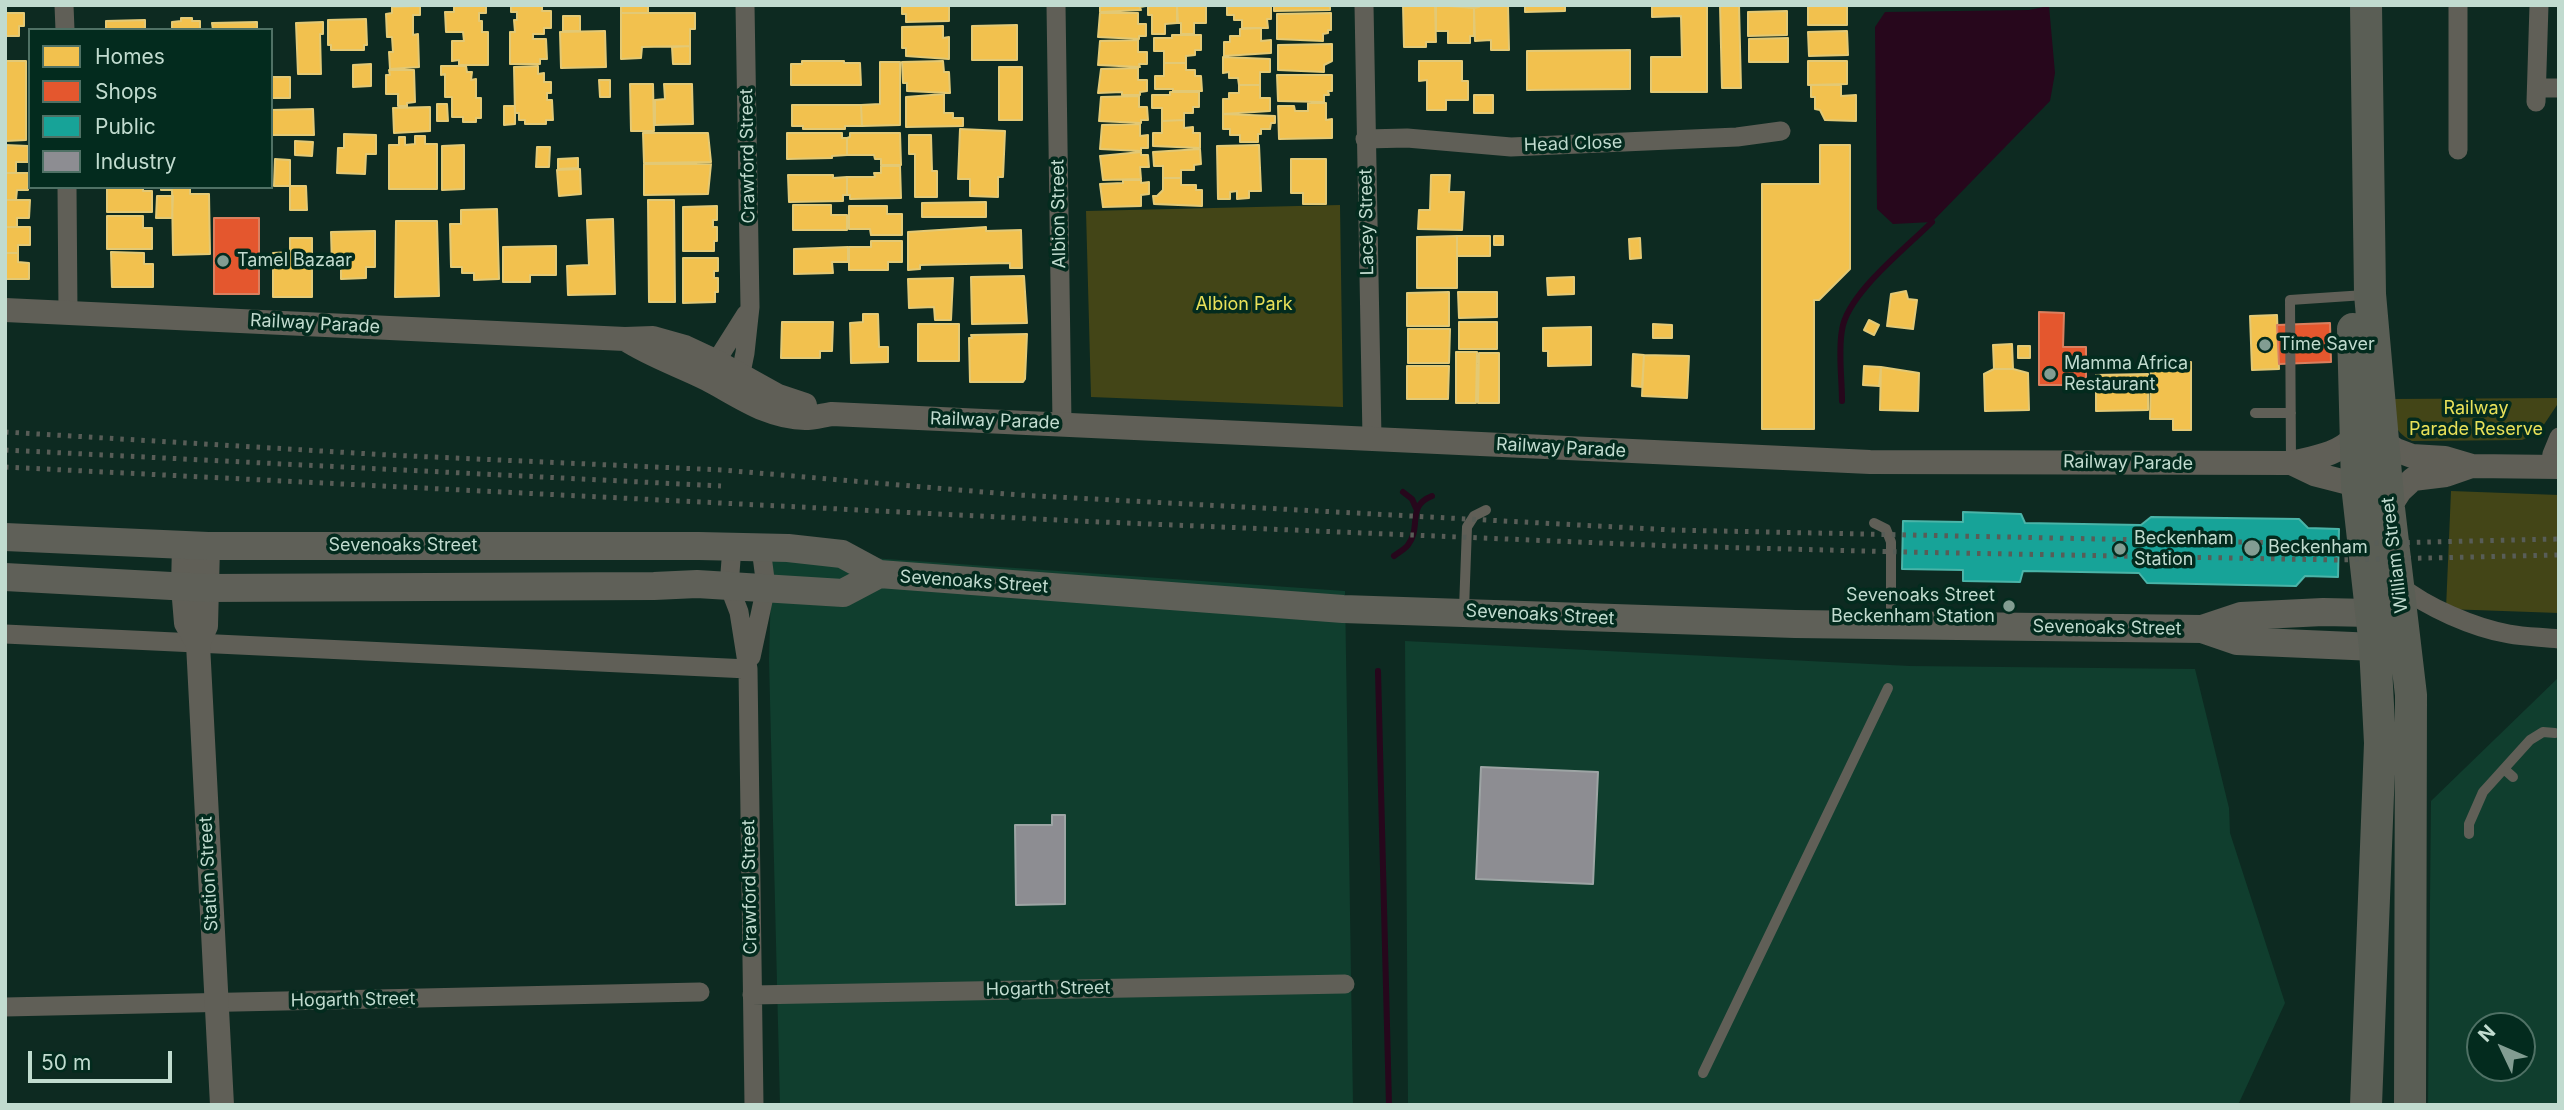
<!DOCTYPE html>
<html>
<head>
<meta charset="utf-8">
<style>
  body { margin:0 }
  #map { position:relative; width:2564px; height:1110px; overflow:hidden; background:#0d2a21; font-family:Inter,sans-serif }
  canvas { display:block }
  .frame { position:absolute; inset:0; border:7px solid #c1dbcf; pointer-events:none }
  .legend { position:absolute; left:28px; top:28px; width:245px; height:161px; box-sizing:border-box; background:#032b1e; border:2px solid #4f7165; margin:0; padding:9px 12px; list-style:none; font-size:21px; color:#c1dbcf }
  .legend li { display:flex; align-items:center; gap:14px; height:35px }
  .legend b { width:35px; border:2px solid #4f7165 }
  .north { position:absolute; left:2466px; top:1012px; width:70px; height:70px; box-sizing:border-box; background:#032b1e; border:2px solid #4f7165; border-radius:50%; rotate:314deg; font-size:19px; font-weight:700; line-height:28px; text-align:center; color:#c1dbcf }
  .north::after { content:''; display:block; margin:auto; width:24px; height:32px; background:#829d92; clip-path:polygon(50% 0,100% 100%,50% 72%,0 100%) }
  .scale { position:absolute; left:28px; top:1051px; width:144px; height:32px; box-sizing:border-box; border:4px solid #c1dbcf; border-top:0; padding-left:9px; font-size:21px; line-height:24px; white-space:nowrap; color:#c1dbcf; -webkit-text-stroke:5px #032b1e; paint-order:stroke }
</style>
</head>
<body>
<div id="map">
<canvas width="2564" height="1110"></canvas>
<div class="frame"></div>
<ul class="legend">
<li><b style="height:19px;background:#f2c14e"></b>Homes</li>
<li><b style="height:19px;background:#e4572e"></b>Shops</li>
<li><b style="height:19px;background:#17a398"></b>Public</li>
<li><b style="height:19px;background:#8d8d92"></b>Industry</li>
</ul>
<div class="north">N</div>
<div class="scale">50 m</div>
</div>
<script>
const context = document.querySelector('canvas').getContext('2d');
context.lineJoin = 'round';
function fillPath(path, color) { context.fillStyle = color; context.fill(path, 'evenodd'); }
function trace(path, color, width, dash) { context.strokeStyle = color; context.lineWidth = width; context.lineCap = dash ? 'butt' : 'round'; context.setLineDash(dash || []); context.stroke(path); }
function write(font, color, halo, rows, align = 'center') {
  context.font = font + ' Inter,sans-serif'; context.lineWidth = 7; context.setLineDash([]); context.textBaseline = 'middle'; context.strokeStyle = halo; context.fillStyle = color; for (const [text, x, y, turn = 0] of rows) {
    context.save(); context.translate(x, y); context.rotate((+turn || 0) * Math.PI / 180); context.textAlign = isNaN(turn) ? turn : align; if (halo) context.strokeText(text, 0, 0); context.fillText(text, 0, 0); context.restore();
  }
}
fillPath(new Path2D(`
  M772 551 1345 591 1353 1105H780L769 659Z
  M1405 641 1910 666 2195 669 2229 808 2230 833 2285 1003 2238 1105H1408Z
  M2559 677V1105H2428L2431 801ZM2480 1026H2522V1068H2480Z`), '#103e2e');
fillPath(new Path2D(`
  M1340 205 1343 407 1091 397 1086 211Z
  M2559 398V402L2539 432 2522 440 2412 441C2391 430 2394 420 2393 399Z
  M2451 491 2559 495V613L2446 609Z`), '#434517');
fillPath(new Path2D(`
  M2049 6 2055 73 2050 101 1932 222 1893 224 1877 209 1875 27 1885 12 2029 10Z`), '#27071c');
const homes = new Path2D(`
  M454 5H486V13H479V21H482V32H488V65H459V60L452 61V41H464L463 32H446L445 12H454Z
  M511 5H542V11H551V28H544V34H533V39H546L547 59H540V64H510V32H515L514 20H517V12H511Z
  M621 5H648V13H621Z
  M902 5H949V21L906 22V14H902Z
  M1100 5H1146V6L1140 7 1141 10 1100 12Z
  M1148 5H1177V23L1165 24V34H1152V15H1148Z
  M1177 5H1206V23H1194V34H1181V23H1178Z
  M1227 5 1271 6V19H1267L1268 28H1242V20H1234V15H1227Z
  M1274 5H1330V10L1274 11Z
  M1403 5H1435L1436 42H1426V47H1404Z
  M1436 5 1474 8V36H1470V43H1448V31H1436Z
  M1479 5H1508L1509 50H1491V40L1475 41 1474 8 1479 7Z
  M1525 5H1565V11L1525 12Z
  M1652 5H1707V92H1651V57H1682L1681 16 1652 17Z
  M1720 5H1739L1741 88H1722Z
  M1808 5H1847V25H1808Z
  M420 6V15H413V35L418 34 419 67 390 69 389 52H393L392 37H387L386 14 392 13V7Z
  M1787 11V35L1748 36V12Z
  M5 13H24V26H19V36H5Z
  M621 13H695V29H690V46L642 47 641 58 621 59Z
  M1100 13H1138V24H1146V36H1139V39L1098 37Z
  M1331 13V30H1328V33L1323 34V41L1277 39V14Z
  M563 16H580V31H563Z
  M181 18H192V21H200V30H172V22L181 21Z
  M366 19 367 45H364V50H331V45H328V20Z
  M145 20V30H106V21Z
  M257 22V30H213L212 23Z
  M323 22V34H320L321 74H298L296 23Z
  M1017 25V60H972V26Z
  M943 26V38L949 37V59L906 56V48H902V27Z
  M1261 28V41L1271 40V53L1224 56V42H1230V36H1240V29Z
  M605 31 606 67 561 68 560 32Z
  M1847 31 1848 55 1809 56 1808 32Z
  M1172 35H1201V50H1195V55L1186 56V63H1164V51H1154V38H1172Z
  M1788 38V62H1749V39Z
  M1138 40V52H1147V64H1139L1140 67 1098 65 1100 41Z
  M1332 44V61L1324 65V72L1278 70V45Z
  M690 46V64H673L672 47Z
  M1630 50V89L1527 90V51Z
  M1223 57 1270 59V72H1260V85H1239L1238 78H1229V72L1223 73Z
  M5 61H26V140L5 141Z
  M802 61H844V63H860L861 85H791V64H802Z
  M943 61 944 72H949L950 93 907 91V83H903L902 62Z
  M1419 61H1462V81H1468V100H1446V110H1427V80L1419 81Z
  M1808 61H1847V84L1808 85Z
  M880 62H900V125L862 126 861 105 880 104Z
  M1164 63H1186V70H1195V76H1201L1202 91H1173V89H1155V76H1164Z
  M371 64V86L353 87V65Z
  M441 66H466L467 72H472L471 80 476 79V98H481V118H476V122H463V117H452V97H445V74L441 75Z
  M538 66V74L544 73V82H551V93H547V100H552L553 120H546V124H525V120H519V113H515L514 67Z
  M999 67H1022V120H999Z
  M1138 68V80H1147V91L1140 92V95H1122V92L1098 93 1101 69Z
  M389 70H414L415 102 407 103V106H398V94H386V75H390Z
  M1277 75H1332V91H1328L1329 95H1324V102L1278 101Z
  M271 77H290V98H271Z
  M599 80H610V97H600Z
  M630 84H653L654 131H631Z
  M664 84H692L693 124 655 125V100L665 99Z
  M1239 85H1260V98H1270V111L1223 114V99H1229V93H1239Z
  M1811 85H1841V96L1856 95V121L1825 120 1820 110 1815 109V97H1811Z
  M1170 92H1199V107H1193V113H1184V120L1162 121V108H1152V95H1170Z
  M944 94V113H953V118H963V126L906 127V97Z
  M1474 95H1493V113H1474Z
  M1139 96V107H1147L1148 120H1141V123L1099 121 1101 97Z
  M1308 103H1326V120L1332 119V138L1279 139 1278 106H1294L1295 111H1308Z
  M437 104H447L448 121H437Z
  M792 105H861L862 126H845V129H803V126H792Z
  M504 106H515V124L504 125Z
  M430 107V131L394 133 393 108Z
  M313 109 314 135H271V110Z
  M1223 114 1275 116V123H1271L1270 129H1261V134H1258V142H1240V135H1230V129H1223Z
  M1184 120V128L1193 127V133H1200V148L1153 146V133H1162V121Z
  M1140 124V136L1148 135V148H1141V151L1100 149 1102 125Z
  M960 129 1005 131 1003 177H998V197L970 196V179H958Z
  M643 133H708L711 162 644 163Z
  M787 133H842V138H847V155L832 156V158L787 159Z
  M850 133H900L901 165H881V159H875L874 155H847V138L850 137Z
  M344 134 376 135V154H366L365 174 337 173 338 148H344Z
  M909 135H931L932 171H937V197H915V154H909Z
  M415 136H425V144H437V189H389V145H399V137H405V145L415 144Z
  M295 141 313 142 312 156 295 155Z
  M5 145 28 146V162H16V173H5Z
  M464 145V189L442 190V146Z
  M1259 145 1261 191H1249V198L1237 199V191L1230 192V199H1218L1217 146Z
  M1820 145H1850V269L1819 300H1814V429H1762V184H1820Z
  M537 147H550L549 167H536Z
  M1200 149 1201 164 1194 165V170H1181V178H1163V166H1154L1153 152Z
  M1141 152V155H1148L1149 167H1140L1141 179 1103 180 1100 156Z
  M578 158V168L558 169V159Z
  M275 159 290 160V186H274Z
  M1291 159H1326V204H1303V193H1291Z
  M644 164H711L708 194 644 195Z
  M881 166H900L901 198 850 199V195H847V177H875L874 173H881Z
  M580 169 581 194 559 196 557 170Z
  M5 173H29L28 190H17L16 200H5Z
  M788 175H833V178L847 177V195H843V201L789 202Z
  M1431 175H1450L1449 192H1464L1462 230 1418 229 1419 210H1430Z
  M1163 178H1181V185H1196V190H1202V206L1154 204 1153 196H1157L1163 190Z
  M1123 180H1141V183L1149 182V194L1141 195V206L1103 207 1100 184 1123 183Z
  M290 186H306L307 210H290Z
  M107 187H143V191H152V212H107Z
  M161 187H190V194H209L210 254 173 255 172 190H161Z
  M157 196H173L172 218H156Z
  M5 200H30L29 218H17V227H5Z
  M648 200H674L675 302H649Z
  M986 202V217H922V203Z
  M793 205H831V215H847V230H793Z
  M717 206V220H713V227H717V241H714V251H683V207Z
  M849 206H887V214H902V235H871L870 229H849Z
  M497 209 499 279 474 280V273H462V267H451L450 224H461V210Z
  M107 216H143V228H152V249H107Z
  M613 219 615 294 568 295 567 266 589 265 587 220Z
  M396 221H437L439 296 395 297Z
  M5 227H30V245H18V253H5Z
  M986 227V231L1021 230 1022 268H1010V263L920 265V269L908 270V232Z
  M375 231V267H366V278L341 279V267H332L331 232Z
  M1457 236V288H1417V237Z
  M1457 236H1490V256H1457Z
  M1494 236H1503V245H1494Z
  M290 238H312V297H273V253L290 252Z
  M1640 238 1641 258 1630 259 1629 239Z
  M871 241H902V262H888V270H849V247H871Z
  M556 246V275H530V282H503V247Z
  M848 247V262H832L833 273 794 274V249Z
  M111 252 144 253V264H153V287H112Z
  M5 253H18V262L29 263V279H5Z
  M683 258H718V271H714V278H718V292H715V302L683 303Z
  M1024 276 1027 323 972 324 971 277Z
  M1574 277V294L1548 295 1547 278Z
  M953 278 951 320H935L934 307 909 308 908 279Z
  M1906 291 1908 299 1917 300 1913 329 1887 326 1891 294Z
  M1449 292V326H1407V293Z
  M1458 292H1497V317L1459 318Z
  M863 314H878L879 347H888V362L851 363 850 323 863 322Z
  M2277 315 2279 369 2252 370 2250 316Z
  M1869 320 1879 325 1874 335 1864 330Z
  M782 322H833L832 351H820V358H781Z
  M1459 322H1497V349H1459Z
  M918 324H959V361H918Z
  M1653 324 1672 325V338H1653Z
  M1591 327V365L1548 366V351H1543V328Z
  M1408 329H1450L1449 363H1408Z
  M1027 334 1025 379 1023 382H970L969 338H972L971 335Z
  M2012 344 2013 369H1994L1993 345Z
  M2018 346H2030V358H2018Z
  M1456 352H1477L1476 403H1456Z
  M1479 353H1499V403H1478Z
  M1633 354 1644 355 1642 387 1632 386Z
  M1644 355 1689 356 1687 398 1642 396Z
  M2151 362H2191V430H2173V419H2150Z
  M1407 366H1449L1448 399H1407Z
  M1864 366 1881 367 1879 386 1863 385Z
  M1881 367 1919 373 1918 411 1880 410Z
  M1994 369H2013L2028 373 2029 410 1985 411 1984 374Z
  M2148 374V410L2096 411V375Z`);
fillPath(homes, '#f2c14e');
trace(homes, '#e3c975', 2);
const shops = new Path2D(`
  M214 218H259V294H214Z
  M2039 312 2064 313 2063 347H2086V385H2039Z
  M2330 323 2331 362 2279 364 2277 325Z`);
fillPath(shops, '#e4572e');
trace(shops, '#da7f5e', 2);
const public = new Path2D(`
  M1963 512 2021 514 2025 523 2141 525 2151 517 2299 519 2308 528 2339 529 2338 577 2305 576 2296 586 2147 583 2139 573 2023 571 2020 582 1963 581V570L1902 569 1903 521 1963 522Z`);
fillPath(public, '#17a398');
trace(public, '#4ab4a8', 2);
const industry = new Path2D(`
  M1481 767 1598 772 1593 884 1476 879Z
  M1052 815H1065V904L1016 905 1015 825H1052Z`);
fillPath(industry, '#8d8d92');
trace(industry, '#9da4a4', 2);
trace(new Path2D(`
  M1842 401C1842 378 1838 352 1842 330 1847 294 1906 248 1932 222
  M1403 492 1412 499 1416 508
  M1394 556C1398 553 1405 549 1408 545 1422 527 1406 506 1432 496
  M1378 671 1389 1105`), '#27071c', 6);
trace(new Path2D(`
  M2255 413H2291
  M2291 462 2290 300 2365 295
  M1874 523 1886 529 1891 542V623
  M1464 609 1467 527 1474 516 1486 510
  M2504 769 2513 777
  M2469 834V824L2483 792 2530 740 2543 732 2555 733
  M1703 1073 1888 688`), '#605f57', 10);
trace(new Path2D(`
  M64 5 65 30
  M1056 5 1062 423
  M1364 5 1372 438
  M2537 88H2559
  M2536 102 2539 5
  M1365 139 1407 138 1511 147 1737 137 1781 131
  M2458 150V5
  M67 187 68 312
  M710 371 746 314
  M738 387 745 353 750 307 745 5
  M2550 467 2552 454 2559 437
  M732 547 729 586 739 612 748 669 754 1105
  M2399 585C2426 607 2474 628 2509 634 2525 637 2542 637 2559 639
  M5 634 748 669
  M751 657 766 587 761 548
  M752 995 1345 984
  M5 1007 700 992`), '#605f57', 19);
trace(new Path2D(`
  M5 310 625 339 653 338 685 347 715 361 778 396 805 405
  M625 339C651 356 679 365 707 379 738 395 768 418 805 418 814 418 824 415 832 414L1870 462 2291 463C2316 457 2337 455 2355 437
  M2383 441 2396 450 2412 456 2445 458 2472 466 2559 467
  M2291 463 2314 474 2357 485
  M2389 508 2400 491 2413 479 2446 475 2472 466
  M184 545 183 587 186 623 198 644 222 1105
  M198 644 206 626 208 546`), '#605f57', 24);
trace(new Path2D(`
  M5 537 208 546H699L788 548 842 554 879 574 1343 609 1795 624 2202 629 2241 616 2323 612 2371 613 2393 620
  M5 577 208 588 654 586 697 584 843 593 879 574
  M2202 629 2237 641 2375 647 2395 639`), '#5f6058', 28);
trace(new Path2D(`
  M2366 5 2370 294 2389 508 2411 695 2410 1105
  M2353 329 2357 485 2375 647 2380 743 2366 1105`), '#5a5e55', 32);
trace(new Path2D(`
  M5 432 388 455 722 470 1019 495 1672 530 2339 544 2559 539
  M5 450 721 486
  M5 467 1078 521 1673 546 1902 552 2338 560 2559 555`), '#585d57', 5, [3.5, 7]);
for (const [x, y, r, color] of [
  [223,261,7,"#829d92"],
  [2265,345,7,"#829d92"],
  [2050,374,7,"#829d92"],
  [2252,548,9,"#829d92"],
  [2120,549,7,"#829d92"],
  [2009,606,7,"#829d92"]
]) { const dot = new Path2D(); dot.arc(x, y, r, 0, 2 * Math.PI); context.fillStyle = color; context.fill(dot); trace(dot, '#032b1e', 2.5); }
write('18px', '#c1dbcf', '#032b1e', [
  ["Head Close",1573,144,-2],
  ["Crawford Street",748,156,-91],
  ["Albion Street",1059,214,-91],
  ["Lacey Street",1367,222,-91],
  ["Railway Parade",315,324,3],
  ["Railway Parade",995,421,2],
  ["Railway Parade",1561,448,3],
  ["Railway Parade",2128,463,1],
  ["Sevenoaks Street",403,546],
  ["William Street",2395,555,-97],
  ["Sevenoaks Street",974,582,4],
  ["Sevenoaks Street",1540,615,3],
  ["Sevenoaks Street",2107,628,1],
  ["Station Street",209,874,-93],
  ["Crawford Street",750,887,-91],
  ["Hogarth Street",1048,989,-1],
  ["Hogarth Street",353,1000,-1]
]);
write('18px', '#c1dbcf', '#032b1e', [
  ["Tamel Bazaar",237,261],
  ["Time Saver",2279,345],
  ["Mamma Africa",2064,364],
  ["Restaurant",2064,385],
  ["Beckenham",2134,539],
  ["Station",2134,560],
  ["Beckenham",2268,548],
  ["Sevenoaks Street",1995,596,"right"],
  ["Beckenham Station",1995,617,"right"]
], 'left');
write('18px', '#e9e159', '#032b1e', [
  ["Albion Park",1244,305],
  ["Railway",2476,409],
  ["Parade Reserve",2476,430]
]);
</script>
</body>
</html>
